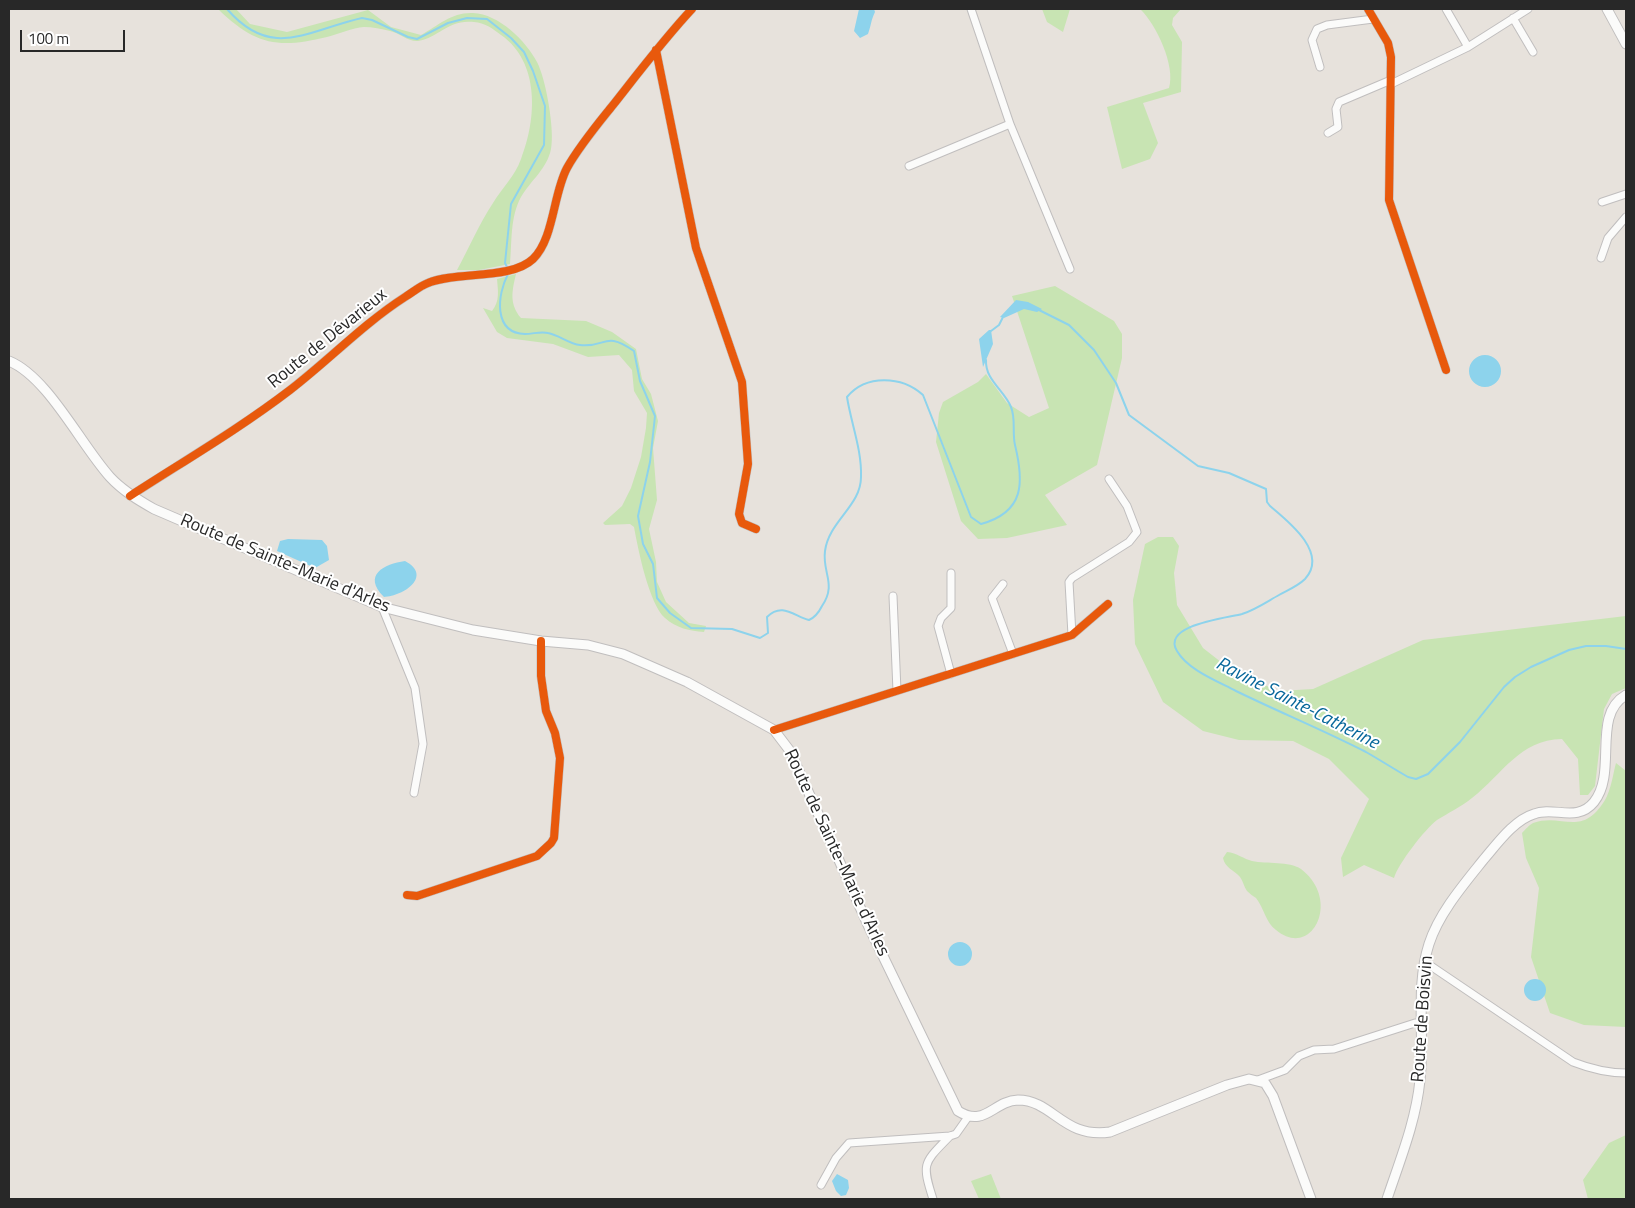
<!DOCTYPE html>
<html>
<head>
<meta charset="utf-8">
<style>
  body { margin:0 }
  #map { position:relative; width:1635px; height:1208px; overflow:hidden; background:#e7e2dc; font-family:"Titillium Web",sans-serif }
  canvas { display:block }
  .frame { position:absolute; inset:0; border:10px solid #282828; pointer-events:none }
  .scale { position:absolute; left:20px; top:30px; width:105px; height:22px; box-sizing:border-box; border:2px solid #282828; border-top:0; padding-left:6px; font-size:15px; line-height:18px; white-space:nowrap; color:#282828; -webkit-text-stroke:4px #fff; paint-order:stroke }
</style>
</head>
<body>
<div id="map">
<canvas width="1635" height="1208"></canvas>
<div class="frame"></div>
<div class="scale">100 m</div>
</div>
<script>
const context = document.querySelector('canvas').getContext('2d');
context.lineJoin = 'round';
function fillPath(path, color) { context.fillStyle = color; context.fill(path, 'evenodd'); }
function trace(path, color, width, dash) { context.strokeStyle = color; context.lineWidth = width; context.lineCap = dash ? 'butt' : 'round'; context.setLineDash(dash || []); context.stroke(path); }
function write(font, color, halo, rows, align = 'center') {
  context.font = font + ' "Titillium Web",sans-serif'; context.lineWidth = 4; context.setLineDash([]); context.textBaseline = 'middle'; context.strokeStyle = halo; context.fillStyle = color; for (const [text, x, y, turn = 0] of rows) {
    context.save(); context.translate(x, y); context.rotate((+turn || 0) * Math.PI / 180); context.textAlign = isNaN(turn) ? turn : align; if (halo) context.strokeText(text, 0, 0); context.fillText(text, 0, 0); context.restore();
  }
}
fillPath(new Path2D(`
  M218 9H236L250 24 287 32 368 10 391 27 421 35C439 25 452 12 473 13 499 14 526 41 537 62 546 79 555 131 551 149 547 169 531 180 521 197 510 217 512 242 510 264L479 270H457C469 248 479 224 493 203 502 188 515 176 521 159 537 119 540 62 501 35 492 28 485 23 474 22 448 19 440 37 418 41 409 42 399 33 390 31 382 29 372 27 364 27 352 28 339 34 327 37 278 49 255 45 218 9Z
  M1042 9H1070L1063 32 1047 22Z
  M1140 9H1181L1173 18 1172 25 1182 42 1181 92 1143 103 1158 143 1150 159 1122 169 1107 107 1169 88C1176 66 1156 24 1140 9Z
  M516 274C512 291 509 304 521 318L586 321 612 332 636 349 642 379 651 394 658 421 653 448 657 500 649 529 656 562 657 582 666 602 689 623 706 626 704 632C690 631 676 628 665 618 649 604 638 549 634 527L630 524 605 525 603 523 622 506 631 488 641 457 646 428 647 413 634 391 632 370 619 355 588 357 553 344 507 338 497 332 483 308 492 311C500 301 498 291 497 279Z
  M1055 286 1114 321 1122 334V358L1097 465 1045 495 1067 525 1007 538 978 539 961 521 936 442 939 413 943 402 978 382 986 374 1007 403 1029 417 1049 408 1012 296Z
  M1158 537H1173L1179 546 1174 573 1177 605 1203 648 1235 673 1279 691 1313 689 1423 640 1626 616V688L1612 694 1604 709 1595 786 1588 795H1580L1578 759 1562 739C1519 740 1503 774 1472 798 1461 807 1448 813 1437 820 1425 829 1398 864 1394 878L1364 865 1343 877 1341 858 1369 799 1329 759 1293 741 1239 740 1203 731 1163 702 1135 644 1133 600 1145 544Z
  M1616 763 1626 771V1027L1584 1025 1550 1013 1531 957 1539 888 1526 858 1522 833C1525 830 1529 825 1533 823 1562 812 1581 839 1605 800 1611 790 1613 774 1616 763Z
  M1227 852C1237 853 1244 859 1252 861 1267 864 1289 861 1301 869 1342 900 1312 960 1276 930 1266 923 1264 908 1256 898 1253 896 1250 894 1247 891 1244 887 1243 881 1240 877 1234 870 1225 868 1223 858Z
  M1626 1135V1199H1588L1583 1180 1609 1143Z
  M991 1174 1001 1199H979L971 1181Z`), '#c8e4b3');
fillPath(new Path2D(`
  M859 9H874L875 12C871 20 871 26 868 34L860 38 854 31Z
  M1016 300 1028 302 1042 309 1037 312 1024 309 1004 318 1000 317Z
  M989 330H991L993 344 983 367 979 339Z
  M1469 371a16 16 0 1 1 32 0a16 16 0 1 1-32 0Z
  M288 539 322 540 327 546 329 560 315 568 277 551 280 541Z
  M405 561C433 576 404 596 384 597 362 575 384 564 405 561Z
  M948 954a12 12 0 1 1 24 0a12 12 0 1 1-24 0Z
  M1524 990a11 11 0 1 1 22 0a11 11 0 1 1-22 0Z
  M837 1174 848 1180 849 1188 846 1195 841 1196 836 1191 832 1181Z`), '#8dd3ec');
trace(new Path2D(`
  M227 9C272 61 308 30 362 18L372 20 408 37 417 39 448 23 467 18 487 19 511 38 524 52 533 71 545 106 544 145 511 204 505 263 508 269
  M508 274C497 295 493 333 525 334 533 334 541 331 548 333 559 335 569 344 580 345 607 348 604 330 634 351L640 381 655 416 650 462 638 516 643 544 653 564 657 598 670 613 691 628 732 629 760 638 768 633 767 617C782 602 794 616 809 620 816 617 819 612 822 606 837 584 822 573 825 551 829 521 861 506 861 477 862 450 851 423 847 397 866 374 902 376 923 395L971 517 981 524C1025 512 1024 482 1015 445 1012 432 1016 419 1011 407 1004 390 985 380 986 360
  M1039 310 1069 325 1094 350 1116 383 1129 415 1198 466 1229 473 1266 489 1267 502 1270 506C1288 521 1329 553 1305 579 1298 586 1288 590 1279 595 1268 601 1255 610 1242 614 1227 618 1161 625 1177 651 1188 670 1217 681 1236 691 1279 712 1323 730 1366 752 1380 760 1394 769 1408 777L1416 779 1428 774 1460 742 1504 687 1515 677 1531 667 1569 650 1586 646H1606L1626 649
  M991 331 999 325 1003 317`), '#8dd3ec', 2);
const minor = new Path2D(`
  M971 9 1010 124 1070 269
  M1368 9 1388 43 1391 57 1389 200 1446 370
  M1446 9 1468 47
  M1513 18 1533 52
  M656 50 696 248 742 382 748 464 739 514 742 523 756 529
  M1320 67 1312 40 1317 29 1327 25 1373 19
  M1391 84 1468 47 1528 9
  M1328 133 1338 127 1336 109 1339 102 1391 80
  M909 166 1010 124
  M1602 202 1626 194
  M1601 258 1608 238 1626 217
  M130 496C184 461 239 429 290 390 329 360 363 324 405 297 413 292 420 286 428 283 457 271 511 280 533 259 554 239 553 194 567 168 580 145 597 125 613 105 639 72 664 39 692 9
  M951 573V608L941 618 938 626 951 674
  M1003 584 992 598 1013 654
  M893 596 897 691
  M382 607 415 688 423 744 414 793
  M1072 635 1069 582 1072 578 1129 542 1137 532 1127 506 1109 479
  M774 730 1072 635 1108 604
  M407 895 417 896 537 856 551 843 554 838 560 758 555 733 546 711 541 676V641
  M1425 962 1573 1062C1591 1069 1607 1073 1626 1073
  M1258 1080 1285 1070 1299 1056 1314 1050 1334 1049 1415 1023H1421
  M821 1185 836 1158 849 1143 950 1136 956 1134 968 1117
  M933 1199C921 1162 924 1163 950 1136`);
const secondary = new Path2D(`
  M1607 9 1626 44
  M9 361C48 377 81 445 110 477 123 491 138 500 154 509L382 607 473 630 541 641 588 645 623 654 687 682 774 730 790 751 868 925 958 1111C985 1128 993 1101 1018 1100 1053 1100 1063 1139 1110 1132L1227 1085 1249 1079 1265 1083 1273 1096 1311 1199
  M1387 1199C1400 1160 1416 1121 1420 1080 1425 1035 1415 987 1429 944 1439 913 1464 884 1484 859 1497 844 1514 820 1534 814 1554 806 1577 823 1594 802 1618 772 1591 715 1626 695`);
trace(minor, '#c0bebe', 9);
trace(secondary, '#c0bebe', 11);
trace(minor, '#fbfbfa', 7);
trace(secondary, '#fbfbfa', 9);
trace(new Path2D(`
  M1368 9 1388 43 1391 57 1389 200 1446 370
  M656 50 696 248 742 382 748 464 739 514 742 523 756 529
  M130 496C184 461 239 429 290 390 329 360 363 324 405 297 413 292 420 286 428 283 457 271 511 280 533 259 554 239 553 194 567 168 580 145 597 125 613 105 639 72 664 39 692 9
  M774 730 1072 635 1108 604
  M407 895 417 896 537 856 551 843 554 838 560 758 555 733 546 711 541 676V641`), '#e8590c', 8);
write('18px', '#282828', '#fff', [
  ["Route de Dévarieux",328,339,-39],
  ["Route de Sainte-Marie d'Arles",285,564,23],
  ["Route de Sainte-Marie d'Arles",836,853,65],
  ["Route de Boisvin",1423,1019,-86]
]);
write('italic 19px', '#08689b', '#fff', [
  ["Ravine Sainte-Catherine",1297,704,27]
]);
</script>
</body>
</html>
